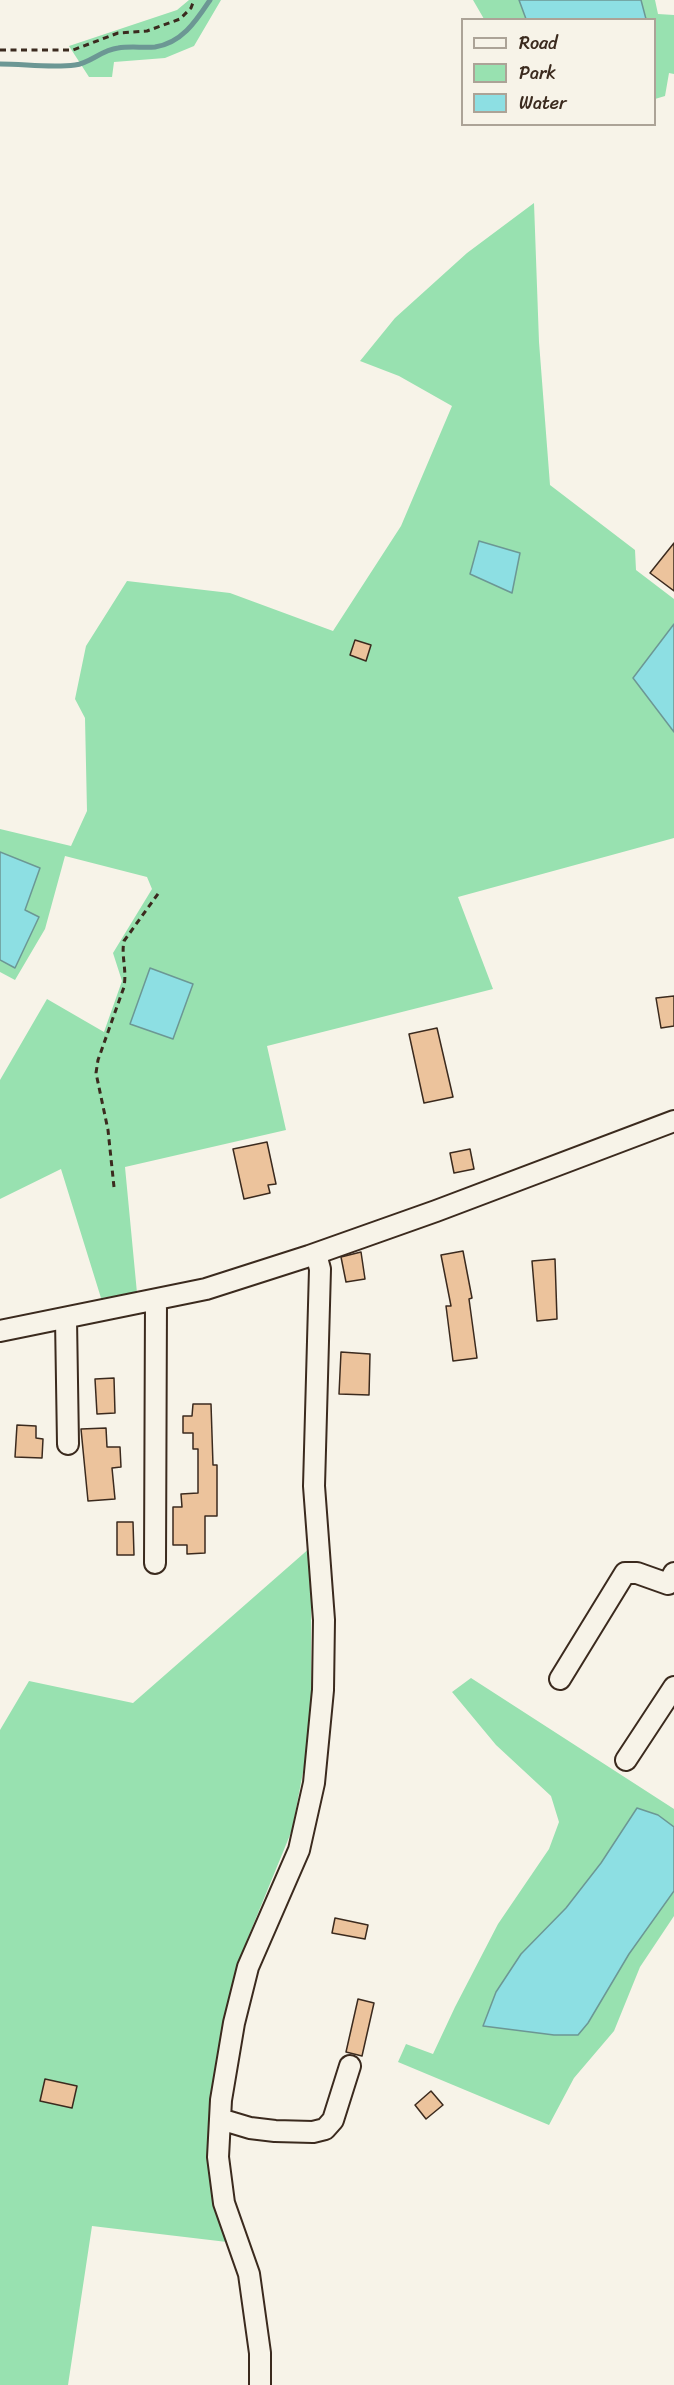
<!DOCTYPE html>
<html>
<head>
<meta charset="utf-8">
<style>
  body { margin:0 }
  #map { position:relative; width:674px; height:2385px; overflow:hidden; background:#f7f3e8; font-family:Sriracha,sans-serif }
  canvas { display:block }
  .legend { position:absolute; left:461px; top:18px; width:195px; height:108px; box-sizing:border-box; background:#f7f3e8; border:2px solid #aca397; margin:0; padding:8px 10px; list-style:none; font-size:18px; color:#3b2a1e }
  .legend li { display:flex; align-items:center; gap:12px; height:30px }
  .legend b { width:30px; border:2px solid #aca397 }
</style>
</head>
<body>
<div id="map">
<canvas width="674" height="2385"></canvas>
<ul class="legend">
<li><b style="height:8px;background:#f7f3e8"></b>Road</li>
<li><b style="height:16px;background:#98e1b0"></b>Park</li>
<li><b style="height:16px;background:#8ddfe3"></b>Water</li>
</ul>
</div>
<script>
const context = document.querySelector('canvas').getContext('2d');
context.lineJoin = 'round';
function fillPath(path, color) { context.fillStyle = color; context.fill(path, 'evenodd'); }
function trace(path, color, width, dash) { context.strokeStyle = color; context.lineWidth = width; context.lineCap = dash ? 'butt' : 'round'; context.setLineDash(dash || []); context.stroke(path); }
fillPath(new Path2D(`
  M189 0H221L194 46 165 58 114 62 112 77H89L69 46 177 10Z
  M473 0H655L658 14 674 15V74L669 73 665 96 655 99 654 20 484 19Z
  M534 203 539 342 550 485 635 550 636 570 674 599V624L633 678 674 732V838L458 897 493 989 267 1046 286 1130 125 1167 137 1293 101 1298 61 1169 0 1199V1080L47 999 104 1032 122 981 113 953 152 889 147 877 65 856 45 929 15 980 0 972V829L71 846 87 811 85 718 75 699 86 646 127 581 230 593 333 631 401 526 452 406 399 376 360 361 395 318 467 253Z
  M311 1547V1730L292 1830 247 1940 224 2027 210 2109 211 2176 227 2242 92 2226 68 2385H0V1730L29 1681 133 1703Z
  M471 1678 674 1809V1916L640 1967 614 2031 574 2078 549 2125 398 2062 406 2044 433 2054 455 2007 498 1924 549 1849 559 1822 551 1796 496 1745 452 1692Z`), '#98e1b0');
const water = new Path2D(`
  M519 0H641L646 19H526Z
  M479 541 520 553 512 593 470 574Z
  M674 624V732L633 678Z
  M0 852 40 868 25 910 39 917 15 968 0 960Z
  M150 968 193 984 173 1039 130 1024Z
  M637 1808 658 1815 674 1827V1891L629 1954 588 2023 578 2035H554L483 2026 496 1992 521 1954 566 1908 601 1863Z`);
fillPath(water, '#8ddfe3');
trace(water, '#6c9794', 1.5);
trace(new Path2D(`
  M0 64C24 64 51 68 75 65 91 63 101 50 118 48 130 46 143 48 155 47 182 43 196 21 210 0`), '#6c9794', 5);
const building = new Path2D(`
  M674 543V591L650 573Z
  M355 640 371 645 366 661 350 655Z
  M674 996V1026L661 1028 656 998Z
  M437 1028 453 1097 424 1103 409 1034Z
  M267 1142 276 1184 268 1185 270 1193 244 1199 233 1149Z
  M470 1149 474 1169 454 1173 450 1153Z
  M463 1251 472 1298 469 1299 477 1358 453 1361 446 1306H451L441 1255Z
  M361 1252 365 1279 346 1282 341 1257Z
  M555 1259 557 1319 537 1321 532 1261Z
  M341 1352 370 1354 369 1395 339 1394Z
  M114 1378 115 1413 97 1414 95 1379Z
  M193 1404H211L213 1465H217V1516H205V1553L187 1554V1545H173V1507H182L181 1494 198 1493V1449H193V1433H183V1416H192Z
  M17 1425 36 1426V1438L43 1439 42 1458 15 1457Z
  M106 1428 107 1447H120L121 1467 112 1468 115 1499 88 1501 81 1429Z
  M117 1522H133L134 1555H117Z
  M335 1918 368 1925 365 1939 332 1933Z
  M358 1999 374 2003 362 2056 346 2052Z
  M45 2079 77 2086 72 2108 40 2101Z
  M431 2091 443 2105 426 2119 415 2105Z`);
fillPath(building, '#ecc39c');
trace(building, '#3b2a1e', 1.5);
const minor = new Path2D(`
  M66 1319 68 1444
  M0 1331 206 1289 309 1256 436 1211 674 1121
  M155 1563 156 1301
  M560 1679 625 1573H637L668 1584 674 1573
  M626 1760 674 1687
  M220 2119 250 2128 275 2131 313 2132 325 2129 333 2120 350 2066
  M260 2385V2353L249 2274 224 2203 218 2157 221 2100 234 2023 248 1967 299 1850 314 1783 323 1690 324 1620 314 1486 320 1269 316 1254`);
trace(minor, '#3b2a1e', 24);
trace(new Path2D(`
  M0 50H73L118 33 147 31 180 19 191 8 194 0
  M114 1187 108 1130 96 1073 98 1060 124 987C127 969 121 956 124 941L160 891`), '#3b2a1e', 3, [6, 4.5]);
trace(minor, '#f7f3e8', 20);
</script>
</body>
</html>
